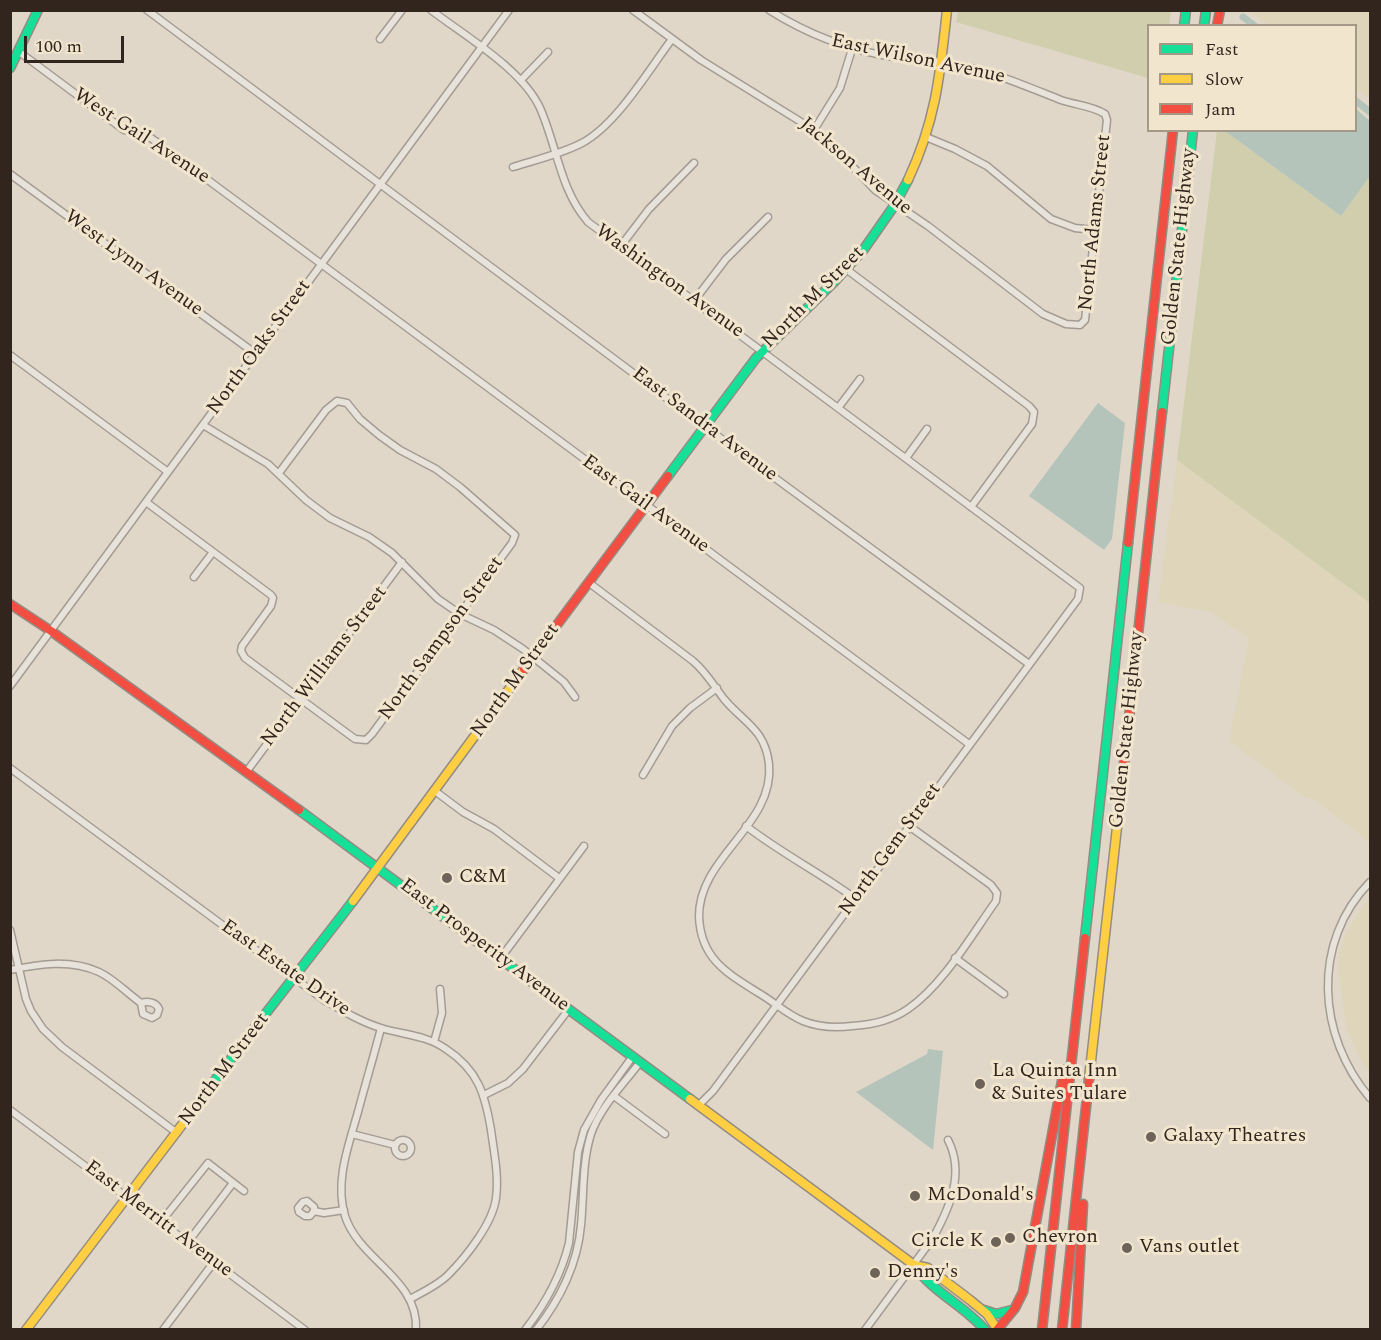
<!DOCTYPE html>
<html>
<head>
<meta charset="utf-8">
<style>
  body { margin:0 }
  #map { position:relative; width:1381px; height:1340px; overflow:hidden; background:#e0d7c9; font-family:Spectral,serif }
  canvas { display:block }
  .frame { position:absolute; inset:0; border:12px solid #31251d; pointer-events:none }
  .legend { position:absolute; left:1147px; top:24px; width:210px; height:108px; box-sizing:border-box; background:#f1e5ce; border:2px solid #a49887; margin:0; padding:8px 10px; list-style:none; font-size:18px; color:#31251d }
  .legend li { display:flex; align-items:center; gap:12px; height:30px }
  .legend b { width:30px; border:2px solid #a49887 }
  .scale { position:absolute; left:24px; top:36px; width:100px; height:27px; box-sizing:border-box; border:3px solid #31251d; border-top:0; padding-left:8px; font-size:18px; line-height:21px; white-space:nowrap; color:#31251d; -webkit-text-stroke:4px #f1e5ce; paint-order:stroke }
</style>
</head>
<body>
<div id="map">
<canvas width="1381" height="1340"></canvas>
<div class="frame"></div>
<ul class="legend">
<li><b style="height:8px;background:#16e098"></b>Fast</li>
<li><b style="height:8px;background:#ffcf43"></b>Slow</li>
<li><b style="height:8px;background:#f24e42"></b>Jam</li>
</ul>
<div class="scale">100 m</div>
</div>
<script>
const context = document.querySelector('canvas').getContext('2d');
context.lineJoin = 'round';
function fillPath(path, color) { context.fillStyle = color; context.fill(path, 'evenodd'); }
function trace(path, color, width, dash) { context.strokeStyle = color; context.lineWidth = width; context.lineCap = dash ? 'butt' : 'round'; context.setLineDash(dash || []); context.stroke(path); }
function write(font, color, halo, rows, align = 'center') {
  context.font = font + ' Spectral,serif'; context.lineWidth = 6; context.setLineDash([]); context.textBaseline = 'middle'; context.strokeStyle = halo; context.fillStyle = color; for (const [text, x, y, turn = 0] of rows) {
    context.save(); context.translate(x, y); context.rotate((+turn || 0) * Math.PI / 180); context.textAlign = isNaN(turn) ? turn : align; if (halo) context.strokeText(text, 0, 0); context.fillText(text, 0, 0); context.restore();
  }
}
fillPath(new Path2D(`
  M1248 11H1370V98L1356 88V26L1269 25Z
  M1177 460 1370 603V842L1315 800 1303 796 1229 741 1249 638 1210 612 1158 602Z
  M1370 896V1074L1362 1063 1347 1030 1338 969 1339 953 1349 928Z`), '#dfd5ba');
fillPath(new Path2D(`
  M958 11V10L1171 11 1169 25 1148 26V78L956 22Z
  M1217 131H1225L1341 216 1370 176V603L1177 460Z`), '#d0ceac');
fillPath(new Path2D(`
  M1356 109 1370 121V176L1341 216 1225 131 1356 130Z
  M1098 403 1125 423 1112 539 1104 550 1029 496Z
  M928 1049 943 1051 933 1150 856 1092 927 1054Z`), '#b5c4ba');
trace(new Path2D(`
  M1243 17 1255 26
  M1356 101 1370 112`), '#b5c4ba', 7);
const street = new Path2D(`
  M147 10 704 426 1029 664
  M431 10C465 36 522 69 540 108 557 146 560 190 588 222L1080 588 1078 599 713 1091 699 1105
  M633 10 701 60 814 130 832 145 875 190 928 226 1043 314 1066 324 1080 325 1085 320 1107 120 1105 114C1093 106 1075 105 1061 100 1028 87 996 73 961 66 939 61 916 60 893 57 848 50 807 34 769 10
  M380 39 402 10
  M18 51 124 130 148 136 158 143 969 744
  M521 80 548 52
  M814 130 840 88 852 49
  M926 137 955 149 987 166 1051 219 1075 228 1094 230
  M513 167C535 160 561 154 582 143 617 124 648 71 672 39
  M10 174 256 354
  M620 247 649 209 694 163
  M846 269 1029 406 1034 412 1032 424 971 507
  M694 301 726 259 768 217
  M10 355 168 472
  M838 408 860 379
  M203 425 268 464 306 500 330 518 369 537 392 553 438 599 460 614 494 630 523 649 564 682 575 697
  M906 458 927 429
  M146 502 271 595 273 598 271 606 242 646 241 651 245 658 355 739 366 740 372 734 512 543 515 535 460 487 436 469 400 450 379 435 360 419 347 403 337 401 326 410 279 473
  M194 577 213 552
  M588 582 693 661C706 672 714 686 724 699 744 723 765 729 769 764 775 825 698 857 699 917 701 959 727 973 757 992 773 1001 786 1014 803 1021 818 1027 836 1028 852 1026 871 1025 892 1020 908 1009 943 985 971 936 996 901L997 893 991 885 909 826
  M10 686 509 10
  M10 768 324 1000C343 1011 361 1022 381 1028 404 1035 426 1035 446 1049 478 1070 485 1094 491 1130 494 1152 499 1176 496 1198 493 1223 466 1257 448 1275 438 1285 423 1292 410 1299
  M247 771 402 562
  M643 775 672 726 690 708 717 688
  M435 791 463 812 494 829 559 878
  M746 826C781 853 820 873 856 899
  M1370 882C1311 942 1317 1036 1370 1098
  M10 930 26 999 31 1011 43 1029 62 1047 177 1133
  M955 958 1004 994
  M500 959 584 846
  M10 970C40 964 70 959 99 972 114 979 127 993 141 1003 148 1001 156 1002 159 1009L157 1015 152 1018 143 1014 141 1003
  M381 1028C374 1055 366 1082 359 1108 350 1142 334 1180 345 1216 359 1260 419 1279 416 1330
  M434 1042 442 1013 440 989
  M484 1095 508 1083 523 1069 569 1009
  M614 1096 665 1134
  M10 1110 305 1330
  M352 1134 395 1145
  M395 1148a8 8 0 1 1 16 0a8 8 0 1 1-16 0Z
  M314 1211V1207L307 1201 303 1202 298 1208 299 1212 305 1216H310L314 1211 324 1213 344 1210
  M161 1222 208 1163 244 1191
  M188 1242 233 1183
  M163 1330 214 1262
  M525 1330C546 1303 561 1276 569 1243L578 1152 584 1130 601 1100 633 1056
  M536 1330C560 1300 578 1263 581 1225 584 1195 582 1162 591 1134 600 1107 624 1084 640 1062
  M865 1330 933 1238C950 1207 965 1173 948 1140`);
const fast = new Path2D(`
  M1184 26 1186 10
  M1204 26 1206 10
  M10 68 38 10
  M1162 412 1193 130
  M668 476 756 358 834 282 864 249 894 206 908 180
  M299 810 690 1099
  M1085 938 1128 543
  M191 1113C242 1041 299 972 353 901
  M914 1265C932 1292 964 1305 985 1330
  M984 1310 996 1314 1012 1310`);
const slow = new Path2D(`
  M908 180C936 120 940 75 947 10
  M353 901 524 669
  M1089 1079 1124 764
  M690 1099 914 1265 928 1268 970 1300 987 1314 998 1330
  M26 1330 191 1113`);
const jam = new Path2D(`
  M1217 26 1220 10
  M1128 543 1173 130
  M10 604 51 631 299 810
  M524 669 668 476
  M1124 764 1162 412
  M997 1330 1015 1308 1023 1292 1064 1070
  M1042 1330 1085 938
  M1062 1330 1089 1079
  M1076 1330 1083 1204`);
trace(street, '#a49c93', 9);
trace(fast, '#948c83', 11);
trace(slow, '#948c83', 11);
trace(jam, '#948c83', 11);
trace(street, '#e8e3da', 6);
trace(fast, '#16e098', 8);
trace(slow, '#ffcf43', 8);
trace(jam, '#f24e42', 8);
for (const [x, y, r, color] of [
  [447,878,6,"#6e6359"],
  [980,1084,6,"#6e6359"],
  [1151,1137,6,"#6e6359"],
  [915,1196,6,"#6e6359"],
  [1010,1238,6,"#6e6359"],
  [996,1242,6,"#6e6359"],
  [1127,1248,6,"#6e6359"],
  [875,1273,6,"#6e6359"]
]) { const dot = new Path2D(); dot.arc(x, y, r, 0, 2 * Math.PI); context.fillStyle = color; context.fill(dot); trace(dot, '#f1e5ce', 2); }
write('20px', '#31251d', '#f1e5ce', [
  ["East Wilson Avenue",918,60,12],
  ["West Gail Avenue",141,137,33],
  ["Jackson Avenue",855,167,40],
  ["North Adams Street",1096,223,-84],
  ["Golden State Highway",1180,247,-84],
  ["West Lynn Avenue",133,264,36],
  ["Washington Avenue",669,282,36],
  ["North M Street",814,298,-45],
  ["North Oaks Street",260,348,-54],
  ["East Sandra Avenue",704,425,37],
  ["East Gail Avenue",645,505,36],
  ["North Sampson Street",442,639,-54],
  ["North Williams Street",325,667,-53],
  ["North M Street",516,681,-54],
  ["Golden State Highway",1128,730,-84],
  ["North Gem Street",891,850,-54],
  ["East Prosperity Avenue",484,946,37],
  ["East Estate Drive",285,969,35],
  ["North M Street",225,1070,-53],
  ["East Merritt Avenue",158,1220,37]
]);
write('20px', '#31251d', '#f1e5ce', [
  ["C&M",459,878],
  ["La Quinta Inn",992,1072],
  ["& Suites Tulare",992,1095],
  ["Galaxy Theatres",1163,1137],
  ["McDonald's",927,1196],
  ["Chevron",1022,1238],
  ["Circle K",984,1242,"right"],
  ["Vans outlet",1139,1248],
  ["Denny's",887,1273]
], 'left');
</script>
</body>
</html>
